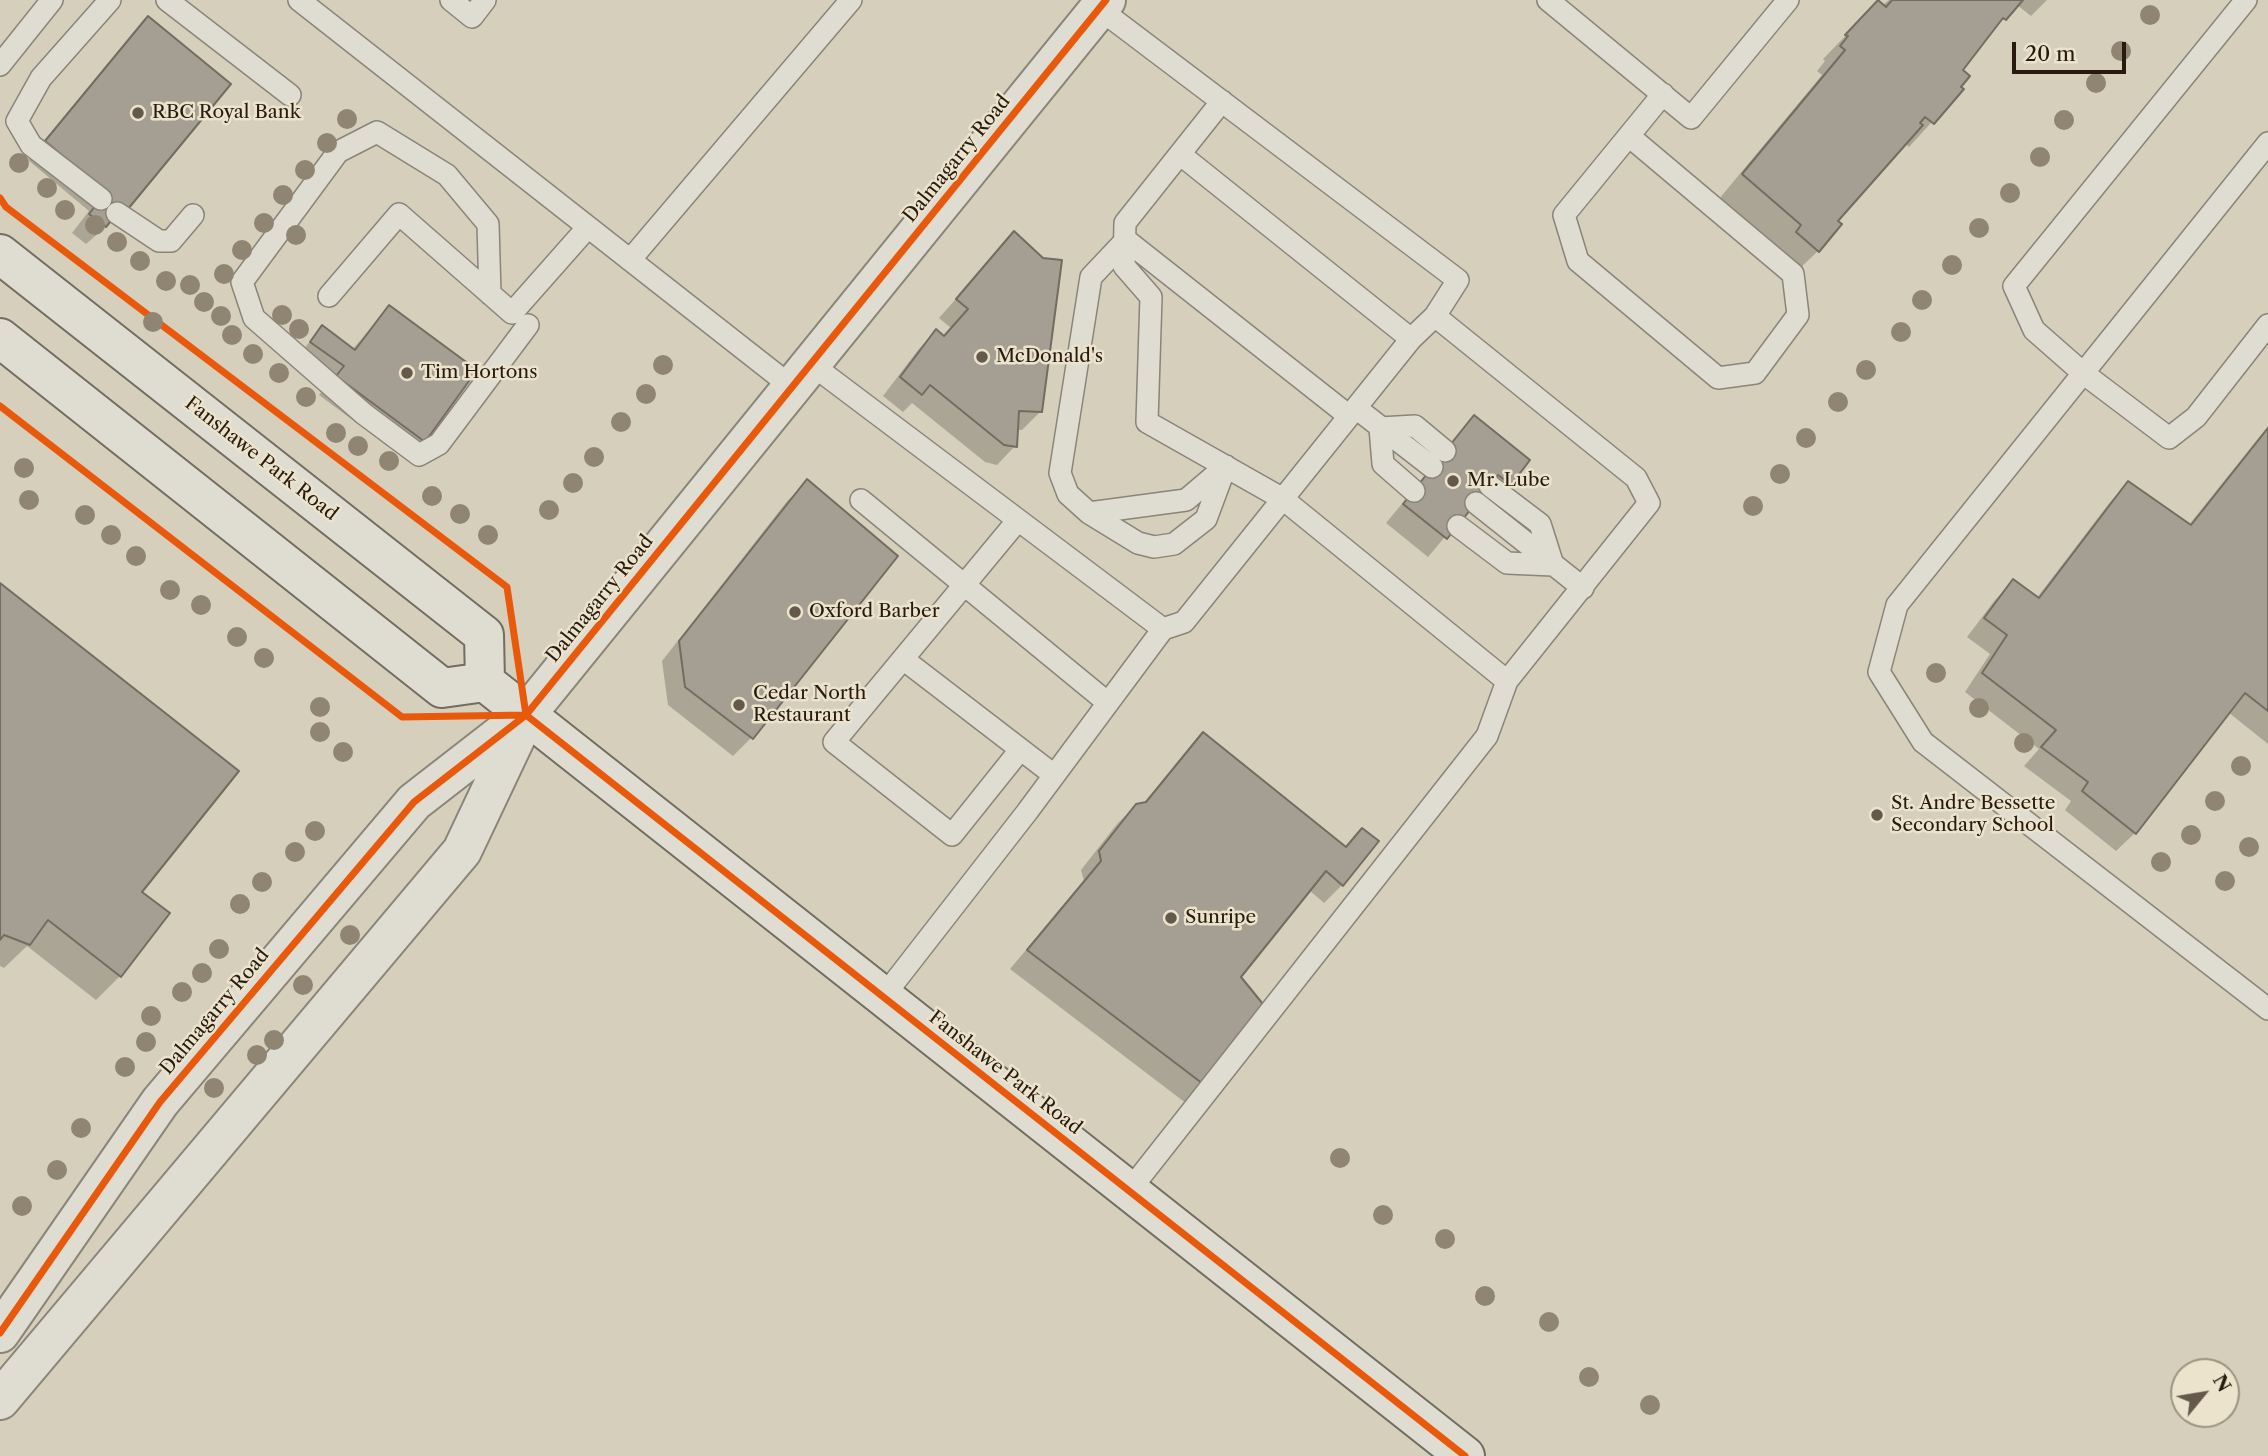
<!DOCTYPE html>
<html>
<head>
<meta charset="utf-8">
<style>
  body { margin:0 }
  #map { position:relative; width:2268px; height:1456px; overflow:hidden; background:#d6cfbc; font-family:"Libre Caslon Text",serif }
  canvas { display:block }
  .north { position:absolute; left:2170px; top:1358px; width:70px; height:70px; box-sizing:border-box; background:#ebe3cc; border:2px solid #9d9380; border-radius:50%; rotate:60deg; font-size:19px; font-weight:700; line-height:28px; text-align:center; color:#281a0f }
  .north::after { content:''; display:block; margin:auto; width:24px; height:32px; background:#65594c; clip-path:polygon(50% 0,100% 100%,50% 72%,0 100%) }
  .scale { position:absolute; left:2012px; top:42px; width:114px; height:32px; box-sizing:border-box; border:4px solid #281a0f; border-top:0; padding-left:9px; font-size:21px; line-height:24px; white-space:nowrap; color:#281a0f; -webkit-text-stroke:5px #ebe3cc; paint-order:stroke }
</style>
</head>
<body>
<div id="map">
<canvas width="2268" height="1456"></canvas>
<div class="north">N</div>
<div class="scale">20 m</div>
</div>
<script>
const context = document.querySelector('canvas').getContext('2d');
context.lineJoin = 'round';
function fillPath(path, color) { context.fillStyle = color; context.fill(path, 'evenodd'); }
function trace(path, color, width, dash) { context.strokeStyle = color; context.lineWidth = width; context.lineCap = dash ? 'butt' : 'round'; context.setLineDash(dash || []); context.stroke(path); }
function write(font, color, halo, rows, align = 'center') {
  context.font = font + ' "Libre Caslon Text",serif'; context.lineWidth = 5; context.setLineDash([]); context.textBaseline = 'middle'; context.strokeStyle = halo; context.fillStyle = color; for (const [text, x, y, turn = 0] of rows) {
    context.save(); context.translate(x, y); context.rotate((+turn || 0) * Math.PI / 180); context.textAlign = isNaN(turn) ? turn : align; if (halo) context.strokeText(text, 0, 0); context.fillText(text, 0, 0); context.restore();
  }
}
fillPath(new Path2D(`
  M1889 0H2047L2031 16 2017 5 1986 37 1961 71 1959 87 1962 89 1909 147 1904 143 1836 222 1818 251 1794 274 1719 199 1822 75 1817 71 1825 61 1823 59 1854 27Z
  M148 19 127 208 86 244 72 233 89 211 28 160Z
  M1014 233 1040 412 1022 430H1016L1015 446 997 465 985 462 912 403 903 412 883 396 918 350 936 331 943 337 951 328 939 318Z
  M389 307 423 440 405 459 319 395 327 385 293 361 322 328 352 350Z
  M1474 417 1528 460 1491 502 1481 494 1428 557 1386 523Z
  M2268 426V744L2228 712 2135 833 2116 851 2065 810 2071 801 2024 766 2039 749 1965 692 1990 654 1967 637 1995 600 2013 581 2036 599 2110 502 2128 483 2188 526Z
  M807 482 895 556 751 738 733 756 668 705 662 661 788 500Z
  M0 585 139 892 120 976 96 1000 27 946 4 968 0 966Z
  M1203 734 1344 849 1362 831 1342 885 1324 903 1309 890 1239 977 1264 1009 1187 1104 1010 969 1084 881 1081 870 1117 824 1136 805 1143 804Z`), '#0003');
const building = new Path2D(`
  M1878 0 1886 7 1892 0H2023L2006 20 2003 18 1963 70 1970 76 1961 87 1964 89 1934 124 1925 117 1920 123 1923 125 1838 221 1842 224 1819 252 1796 232 1801 225 1742 174 1845 50 1840 46 1848 36 1845 35Z
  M148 16 231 84 128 209 123 206 106 227 89 214 106 192 45 141Z
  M1014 231 1043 258 1062 260 1042 412 1019 411 1017 447 1004 445 930 385 922 395 900 377 936 329 944 336 968 309 956 299Z
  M389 305 477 370 425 442 336 376 344 366 310 342 322 325 355 350Z
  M1474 415 1530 460 1511 485 1498 475 1447 539 1403 504Z
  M2268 428V711L2245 693 2136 834 2082 791 2088 782 2041 747 2056 730 1982 673 2007 635 1984 618 2013 579 2039 598 2128 481 2191 525Z
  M807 479 898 556 753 739 685 687 679 641Z
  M0 583 239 771 142 892 170 913 121 977 48 920 30 945 4 935 0 940Z
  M1203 732 1346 847 1362 828 1379 841 1343 886 1326 871 1241 977 1267 1009 1207 1087 1027 950 1101 861 1099 851 1136 804 1146 802Z`);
fillPath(building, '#a49f92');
trace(building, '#726c61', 2);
const service = new Path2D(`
  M167 0 290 95
  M299 0 792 387
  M451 0 472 17 485 0
  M1548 0 1691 118 1788 0
  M2246 0 2014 286 2034 330 2083 373 2169 438 2196 417 2268 325
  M0 65 52 0
  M1222 101 1125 223 1124 266 1151 297 1147 422 1283 499 1507 681 1649 503 1636 478 1435 316
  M1629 136 1793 274 1798 315 1755 373 1718 378 1578 261 1564 215 1663 94
  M2268 143 1897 605 1879 672 1923 742 2268 1009
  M1181 155 1411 339
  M101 199 31 145 17 121 41 78 110 0
  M117 213 159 241H171L193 215
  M630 260 851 0
  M490 294 488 224 447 175 377 132 338 152 242 282 254 318 364 414 419 455 439 444 528 325
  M329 296 399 214 512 313 588 227
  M811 364 1163 629 1184 622 1411 339 1435 316 1458 280 1093 4
  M1356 408 1432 467
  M1226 466 1186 500 1089 513 1068 494 1060 473 1091 277 1126 240 1349 416
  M1414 491 1383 464 1380 428 1415 426 1445 451
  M861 500 1108 703
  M1476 503 1583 588
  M1089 513 1138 543 1154 547 1174 544 1206 519 1225 468
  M1018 520 834 742 952 835 1020 750
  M1458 526 1507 563 1553 565 1540 524 1490 486
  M903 659 1054 775
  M883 997 1027 812 1163 629
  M1129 1191 1487 736 1507 681`);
const tertiary = new Path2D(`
  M0 1333 160 1102 414 802 526 715 1106 0
  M0 1400 462 851 524 720`);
const secondary = new Path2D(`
  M0 254 484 635 485 682
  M0 338 442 688 485 682 1465 1456`);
trace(service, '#8a8479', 24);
trace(tertiary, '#8a8479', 42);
trace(secondary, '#726c61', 42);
trace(service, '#dfdcd2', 21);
trace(tertiary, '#dfdcd2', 38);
trace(secondary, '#dfdcd2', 38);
trace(new Path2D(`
  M0 198 6 207 507 587 526 715
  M0 406 402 717 526 715
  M526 715 1465 1456
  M0 1333 160 1102 414 802 526 715 1106 0`), '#e8590c', 7);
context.fillStyle = '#908573';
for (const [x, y] of [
  [2150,15],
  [2121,51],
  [2096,83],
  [347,119],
  [2064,120],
  [327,143],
  [2040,157],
  [19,163],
  [305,170],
  [47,188],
  [2010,193],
  [283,195],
  [65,210],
  [264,223],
  [95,225],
  [1979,228],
  [296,235],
  [117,242],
  [242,250],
  [140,261],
  [1952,265],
  [224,274],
  [166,281],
  [190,285],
  [1922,300],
  [204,302],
  [282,315],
  [221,316],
  [153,322],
  [299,329],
  [1901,332],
  [232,335],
  [253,354],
  [663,365],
  [1866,370],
  [279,373],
  [646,394],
  [306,397],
  [1838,402],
  [621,422],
  [336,433],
  [1806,438],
  [358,446],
  [594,457],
  [389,461],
  [24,468],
  [1780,474],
  [573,483],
  [432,496],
  [29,500],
  [1753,506],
  [549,510],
  [460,514],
  [85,515],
  [111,535],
  [488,535],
  [136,556],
  [170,590],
  [201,605],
  [237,637],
  [264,658],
  [1936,673],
  [320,707],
  [1979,708],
  [320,732],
  [2024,743],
  [343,752],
  [2241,766],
  [2215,801],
  [315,831],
  [2191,835],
  [2249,847],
  [295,852],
  [2161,862],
  [2225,881],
  [262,882],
  [240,904],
  [350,935],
  [219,949],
  [202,973],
  [303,985],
  [182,992],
  [151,1016],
  [274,1040],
  [146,1042],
  [257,1055],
  [125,1067],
  [214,1088],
  [81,1128],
  [1340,1158],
  [57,1170],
  [22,1206],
  [1383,1215],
  [1445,1239],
  [1485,1296],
  [1549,1322],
  [1589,1377],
  [1650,1405]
]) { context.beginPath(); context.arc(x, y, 10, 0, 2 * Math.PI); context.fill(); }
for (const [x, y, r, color] of [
  [138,113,7,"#65594c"],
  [982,357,7,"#65594c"],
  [407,373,7,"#65594c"],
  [1453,481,7,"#65594c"],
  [795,612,7,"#65594c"],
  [739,705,7,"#65594c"],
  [1877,815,7,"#65594c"],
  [1171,918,7,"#65594c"]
]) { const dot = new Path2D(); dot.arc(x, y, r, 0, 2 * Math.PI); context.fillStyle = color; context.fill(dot); trace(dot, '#ebe3cc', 2.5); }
write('19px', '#281a0f', '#ebe3cc', [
  ["RBC Royal Bank",152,113],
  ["McDonald's",996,357],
  ["Tim Hortons",421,373],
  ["Mr. Lube",1467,481],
  ["Oxford Barber",809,612],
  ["Cedar North",753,694],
  ["Restaurant",753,716],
  ["St. Andre Bessette",1891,804],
  ["Secondary School",1891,826],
  ["Sunripe",1185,918]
], 'left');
write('19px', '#281a0f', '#ebe3cc', [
  ["Dalmagarry Road",957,159,-51],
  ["Fanshawe Park Road",261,459,38],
  ["Dalmagarry Road",600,599,-51],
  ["Dalmagarry Road",215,1012,-50],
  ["Fanshawe Park Road",1005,1073,38]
]);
</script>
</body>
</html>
